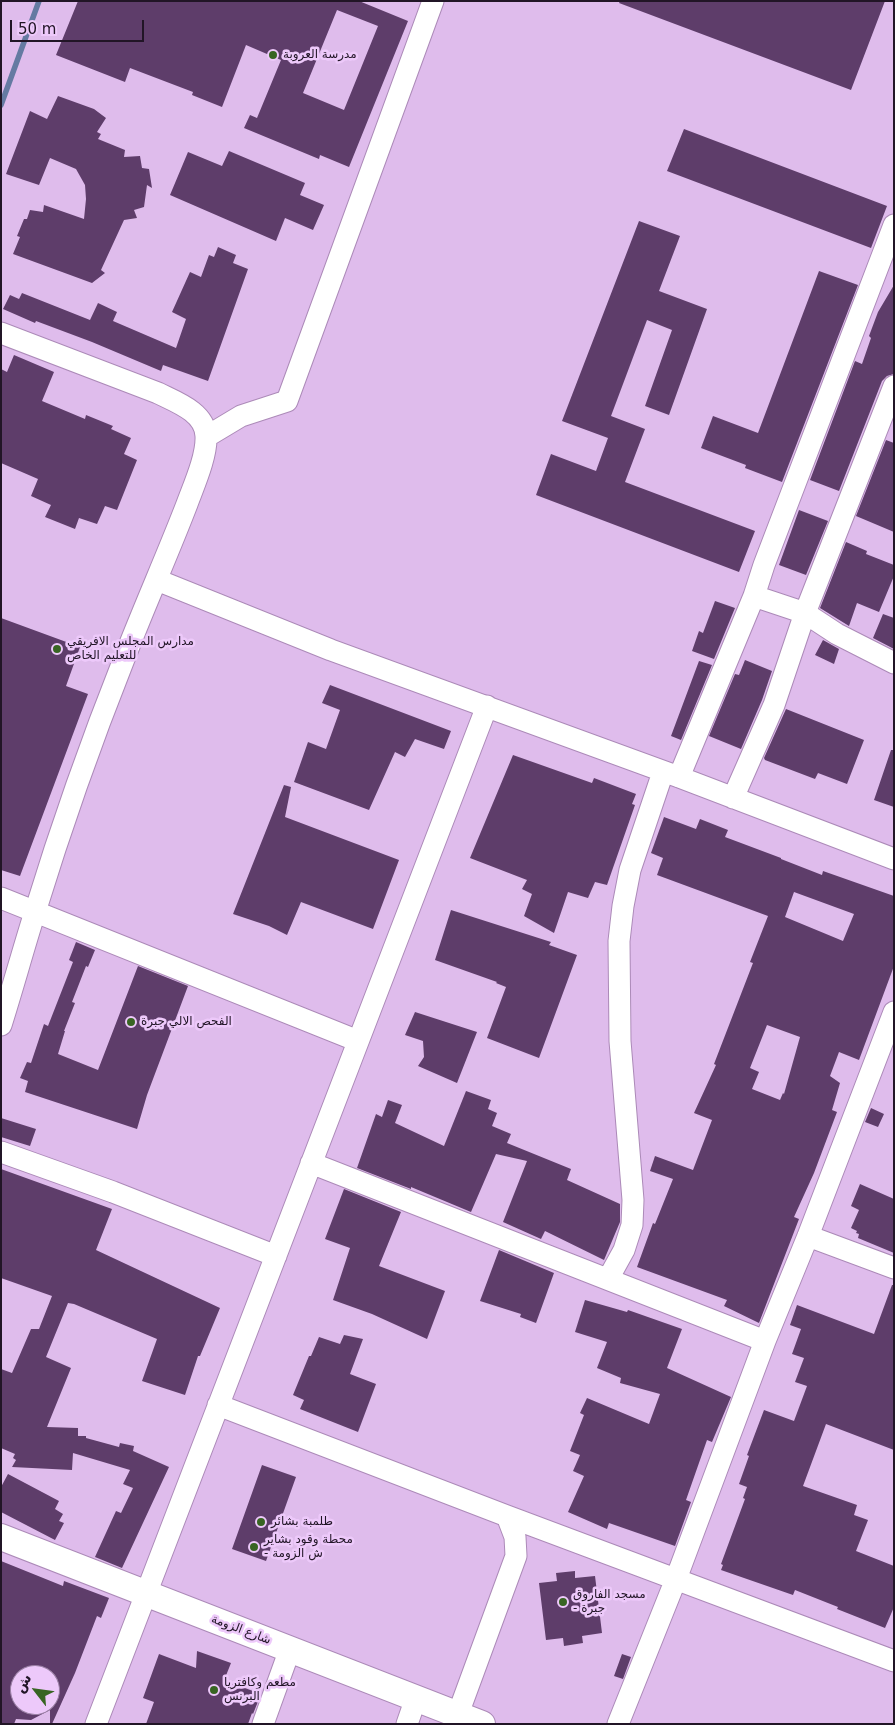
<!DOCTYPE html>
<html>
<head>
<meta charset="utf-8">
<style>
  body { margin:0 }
  #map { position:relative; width:895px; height:1725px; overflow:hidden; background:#dfbcec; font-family:"DejaVu Sans",Vazirmatn,sans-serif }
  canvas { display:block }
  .frame { position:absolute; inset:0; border:2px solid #211526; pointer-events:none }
  .north { position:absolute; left:10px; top:1665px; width:50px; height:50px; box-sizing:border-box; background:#edc9fa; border:1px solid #9b81a5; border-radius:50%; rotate:300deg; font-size:14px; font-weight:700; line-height:20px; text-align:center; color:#211526 }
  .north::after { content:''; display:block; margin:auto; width:18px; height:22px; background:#386523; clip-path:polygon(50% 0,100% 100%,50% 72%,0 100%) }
  .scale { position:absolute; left:10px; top:20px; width:134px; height:22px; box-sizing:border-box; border:2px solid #211526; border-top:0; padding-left:6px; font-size:15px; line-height:18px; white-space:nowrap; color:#211526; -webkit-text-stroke:4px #edc9fa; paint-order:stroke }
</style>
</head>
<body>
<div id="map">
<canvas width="895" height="1725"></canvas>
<div class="frame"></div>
<div class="north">ش</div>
<div class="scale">50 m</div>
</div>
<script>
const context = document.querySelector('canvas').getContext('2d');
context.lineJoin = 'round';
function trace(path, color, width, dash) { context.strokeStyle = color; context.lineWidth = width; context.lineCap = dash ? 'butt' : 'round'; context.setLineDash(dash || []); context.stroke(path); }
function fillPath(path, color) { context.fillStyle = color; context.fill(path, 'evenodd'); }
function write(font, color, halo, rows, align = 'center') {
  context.font = font + ' "DejaVu Sans",Vazirmatn,sans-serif'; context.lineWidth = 5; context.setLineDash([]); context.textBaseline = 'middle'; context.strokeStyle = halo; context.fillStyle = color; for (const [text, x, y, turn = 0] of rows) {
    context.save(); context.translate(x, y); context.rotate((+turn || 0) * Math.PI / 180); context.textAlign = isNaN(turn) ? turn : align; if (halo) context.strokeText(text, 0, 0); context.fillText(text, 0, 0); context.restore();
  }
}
trace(new Path2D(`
  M1 105 39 1`), '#657aa2', 5.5);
fillPath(new Path2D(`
  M78 1H359L408 21 349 167 320 155 319 159 244 128 250 115 257 118 281 60 246 45 222 107 192 95 193 92 130 68 125 82 56 55ZM337 10 378 26 344 110 303 93Z
  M620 1H885L851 90 619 3Z
  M58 96 94 109 106 118 97 132 101 134 98 139 125 150 124 157 140 156 142 168 149 169 152 188 147 185 144 207 134 210 137 218 124 220 101 270 105 273 92 283 13 254 20 237 17 236 24 219H27L30 210 43 212 44 205 84 219 86 199 85 185 76 169 50 158 39 185 6 174 30 111 47 119Z
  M684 129 887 206 871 248 667 171Z
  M229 151 305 183 300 195 324 205 313 230 285 218 276 241 170 195 188 152 222 166Z
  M639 221 680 236 659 291 707 309 669 415 645 406 672 330 647 320 611 416 645 429 625 482 755 531 739 572 536 495 551 454 596 471 608 438 562 421Z
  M218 247 236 255 233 263 248 269 208 381 163 365 161 371 92 342 36 321 35 323 3 309 10 295 19 299 22 293 90 320 98 303 117 312 113 321 176 348 186 319 172 312 190 272 201 277 209 255 214 257Z
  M819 271 858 285 782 482 745 468 746 465 701 448 713 416 758 433Z
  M894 285V374L887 376 882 381 839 491 810 480 855 361 862 364 871 338 869 336 878 312Z
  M14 355 54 372 42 401 85 419 86 415 113 426 111 429 131 438 124 454 137 460 117 510 105 506 97 524 79 518 75 529 45 517 51 505 31 496 38 479 1 463V369L7 372Z
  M886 440 894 443V532L856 516Z
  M799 510 828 521 806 575 779 565Z
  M846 542 867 551 866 554 894 565V576L879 612 857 603 849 626 820 608Z
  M715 601 735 608 714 659 692 651 699 631 703 633Z
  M883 614 894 618V649L873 638Z
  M1 618 80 647 66 686 88 694 20 876 1 870Z
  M823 640 839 649 834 664 815 655Z
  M745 660 772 671 762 700 741 749 709 736 735 674 739 675Z
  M699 661 712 665 681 740 671 736Z
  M330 685 451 731 444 749 415 739 405 757 395 752 369 810 294 782 308 742 326 749 340 710 322 703Z
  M786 709 864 740 847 784 818 773 815 779 765 760 764 758Z
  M891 750H894V807L874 800Z
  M513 755 592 783 594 778 636 794 632 804 635 805 607 885 595 882 588 898 568 892 554 933 524 916 532 894 522 889 527 880 470 858Z
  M284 785 291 787 285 817 399 860 373 929 301 902 287 935 269 926 233 914Z
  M664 817 696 829 700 819 728 830 725 837 781 858V859L822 875 823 871 894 896V966L859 1060 839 1052 830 1076 840 1083 832 1110 837 1112 814 1173 794 1217 799 1219 759 1323 724 1306 727 1300 637 1267 653 1223 655 1224 673 1179 650 1171 655 1156 693 1170 712 1120 694 1113 716 1065 714 1064 753 963 750 962 768 916 657 875 663 858 651 853ZM794 892 854 914 843 941 785 917ZM767 1025 800 1037 784 1094 783 1093 780 1100 752 1089 759 1072 750 1068Z
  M451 910 551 942 549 945 577 955 539 1058 487 1038 506 987 496 983 497 982 435 960Z
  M76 942 95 950 88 967 86 966 72 1002 75 1003 64 1031H65L58 1054 98 1070 138 966 188 986 147 1095 137 1129 25 1092 28 1081 20 1078 27 1062 31 1063 44 1024 48 1026 73 962 69 960Z
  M415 1012 477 1032 457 1083 418 1066 424 1057 423 1041 405 1035Z
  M466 1091 491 1100 488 1109 497 1113 492 1126 511 1134 507 1143 571 1169 567 1180 620 1204V1222L604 1260 545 1231 541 1239 503 1222 527 1161 496 1154 471 1212 411 1187V1189L357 1168 376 1114 382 1117 388 1100 402 1105 395 1123 444 1146Z
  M871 1108 884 1114 878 1127 865 1122Z
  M1 1118 36 1129 30 1146 1 1137Z
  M1 1169 112 1209 96 1250 220 1308 200 1356H198L185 1395 142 1381 157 1339 74 1304 68 1303 46 1357 71 1368 47 1427 78 1428V1436H86V1438L119 1447 120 1443 134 1446 133 1451 169 1467 122 1568 95 1557 116 1511 121 1513 133 1488 123 1484 130 1470 73 1453 72 1470 12 1467 16 1460 13 1458 15 1454 1 1448V1369L12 1373 31 1329H39L52 1296 1 1278Z
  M860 1184 894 1199V1253L858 1238 859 1234 856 1233 857 1231 851 1228 859 1210 851 1206Z
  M344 1189 401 1212 379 1266 445 1291 427 1339 372 1314 333 1300 350 1248 325 1239Z
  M499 1250 554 1273 536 1323 520 1317 521 1314 480 1301Z
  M892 1285H894V1450L826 1424 803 1486 857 1505 854 1515 868 1520 856 1551 894 1566V1607L885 1628 837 1609 838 1607 795 1590 793 1595 721 1570 723 1565 721 1564 745 1499 743 1498 747 1487 739 1484 749 1456 747 1455 764 1410 794 1421 807 1386 795 1382 804 1358 792 1354 801 1329 790 1325 797 1305 874 1334Z
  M585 1300 627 1312 628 1310 682 1329 667 1368 731 1397 712 1442 707 1440 686 1500 691 1502 675 1546 609 1523 607 1529 568 1512 584 1476 573 1471 580 1455 570 1451 584 1415 580 1413 587 1398 649 1424 660 1394 620 1383 621 1378 597 1368 607 1342 575 1332Z
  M344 1335 363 1339 350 1374 376 1384 358 1432 300 1409 304 1400 293 1395 309 1356H311L319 1337 340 1344Z
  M262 1465 296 1477 266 1561 232 1549Z
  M8 1474 59 1501 55 1509 63 1514 59 1521 64 1523 55 1540 1 1512V1487Z
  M1 1561 63 1586 64 1581 109 1598 101 1618 97 1616 75 1673 52 1724H50V1710L31 1720 16 1719 14 1724H1ZM20 1675H50V1705H20Z
  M575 1571V1578L595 1576 602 1633 582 1636 583 1643 564 1646 563 1638 546 1640 539 1583 557 1581 556 1573Z
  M197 1651 231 1663 225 1678 227 1679 226 1681 261 1694 253 1714 252 1713 248 1724H146L154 1702 143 1698 159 1654 196 1668Z
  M622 1654 631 1657 623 1679 614 1676Z`), '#5e3d6a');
const minor = new Path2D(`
  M1 333 158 393C176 402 205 412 206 436 207 456 194 485 187 504 167 556 144 607 124 659 91 742 61 827 35 912 23 950 13 987 1 1025
  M206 437 241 416 287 401 433 1
  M157 580 331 650 679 777 894 859
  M754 596 805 613 837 634 894 663
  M679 777 754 596 764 565 894 225
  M733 798 774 705 805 613 894 386
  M1 898 358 1041
  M1 1152 113 1192 276 1256
  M311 1163 765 1341
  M808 1236 894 1268
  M608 1279 624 1250 632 1225 633 1200 620 1041 619 941 623 906 630 870 663 772
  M218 1405 507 1516 894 1661
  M458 1714 516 1556 515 1537 507 1516
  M96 1724 487 706
  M263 1724 290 1649
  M407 1724 416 1698
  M618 1724 676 1579 765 1341 808 1236 894 1012`);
const tertiary = new Path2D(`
  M1 1537 482 1724`);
trace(minor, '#ac8ab8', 23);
trace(tertiary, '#ac8ab8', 28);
trace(minor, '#fff', 21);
trace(tertiary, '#fff', 26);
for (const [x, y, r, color] of [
  [273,55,5,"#386523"],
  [57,649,5,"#386523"],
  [131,1022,5,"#386523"],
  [261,1522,5,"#386523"],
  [254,1547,5,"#386523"],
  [563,1602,5,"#386523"],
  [214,1690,5,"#386523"]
]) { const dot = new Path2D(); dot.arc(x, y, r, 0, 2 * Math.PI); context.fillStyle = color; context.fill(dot); trace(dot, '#edc9fa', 2); }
write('12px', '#211526', '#edc9fa', [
  ["مدرسة العروبة",283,55],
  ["مدارس المجلس الافريقي",67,642],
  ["للتعليم الخاص",67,656],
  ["الفحص الالي جبرة",141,1022],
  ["طلمبة بشائر",271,1522],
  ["محطة وقود بشاير",264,1540],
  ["- ش الزومة",264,1554],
  ["مسجد الفاروق",573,1595],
  ["- جبرة",573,1609],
  ["مطعم وكافتريا",224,1683],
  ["البرنس",224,1697]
], 'left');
write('12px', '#211526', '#edc9fa', [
  ["شارع الزومة",241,1630,21]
]);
</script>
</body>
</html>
